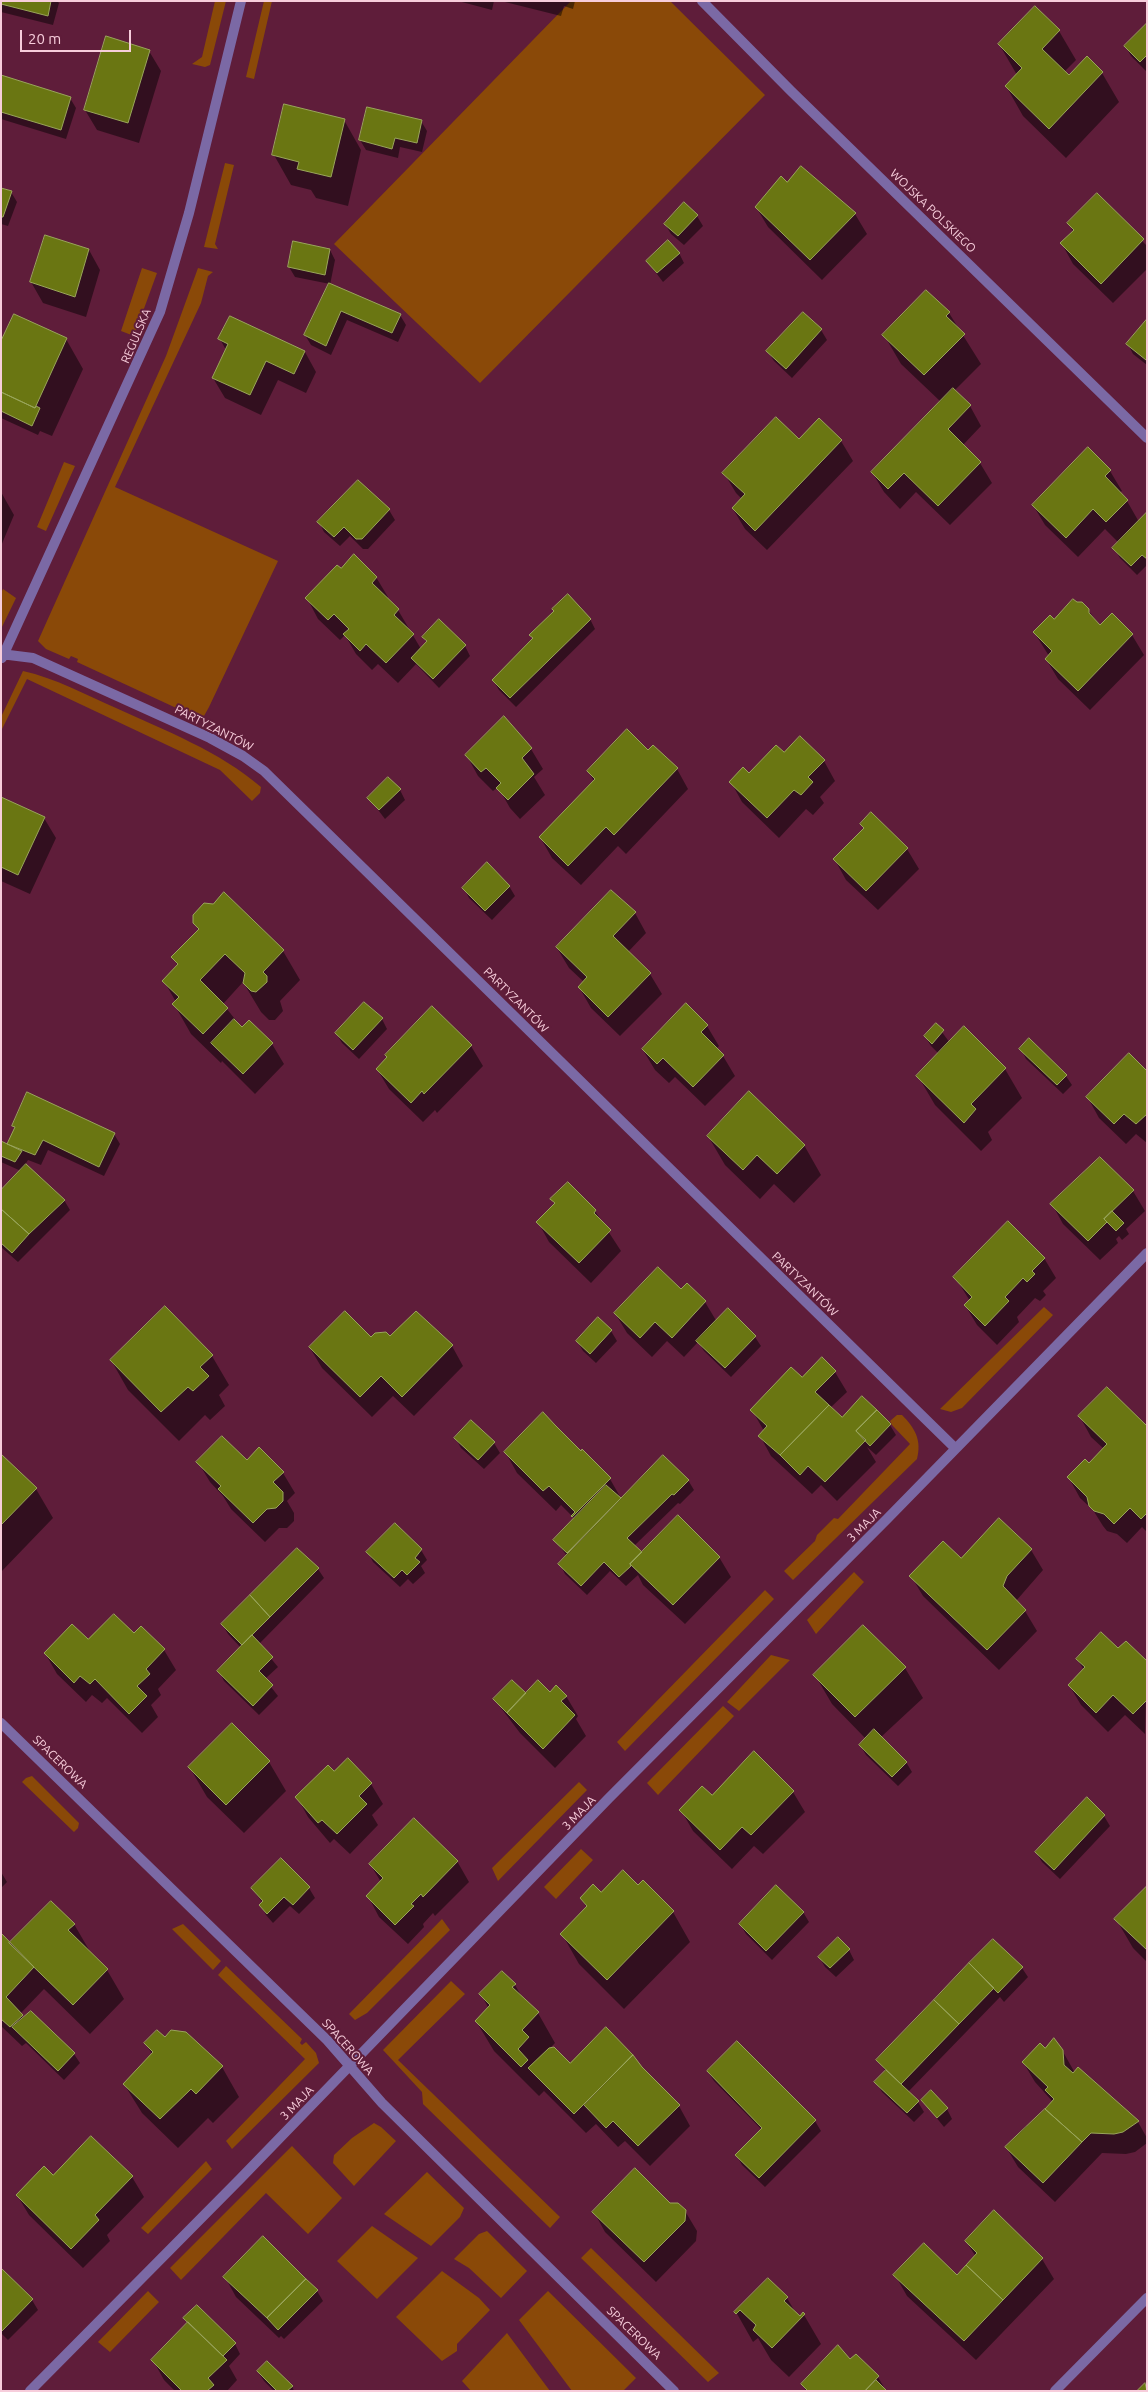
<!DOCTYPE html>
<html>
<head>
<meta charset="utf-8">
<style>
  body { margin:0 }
  #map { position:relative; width:1148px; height:2392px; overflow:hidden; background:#5f1d3a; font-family:Ubuntu,sans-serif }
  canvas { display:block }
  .frame { position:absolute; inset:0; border:2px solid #f7cddb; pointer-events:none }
  .scale { position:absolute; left:20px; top:30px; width:111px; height:22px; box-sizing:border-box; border:2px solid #f7cddb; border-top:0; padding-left:6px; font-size:15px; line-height:18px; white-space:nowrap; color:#f7cddb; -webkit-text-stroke:4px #5f1d3a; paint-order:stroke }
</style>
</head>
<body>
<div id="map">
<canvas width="1148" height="2392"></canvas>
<div class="frame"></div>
<div class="scale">20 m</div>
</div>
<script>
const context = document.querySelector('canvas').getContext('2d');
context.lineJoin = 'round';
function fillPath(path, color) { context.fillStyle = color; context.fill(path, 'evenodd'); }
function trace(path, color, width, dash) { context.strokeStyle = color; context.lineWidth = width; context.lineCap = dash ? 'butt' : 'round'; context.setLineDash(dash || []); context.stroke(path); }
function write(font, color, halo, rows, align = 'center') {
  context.font = font + ' Ubuntu,sans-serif'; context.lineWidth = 4; context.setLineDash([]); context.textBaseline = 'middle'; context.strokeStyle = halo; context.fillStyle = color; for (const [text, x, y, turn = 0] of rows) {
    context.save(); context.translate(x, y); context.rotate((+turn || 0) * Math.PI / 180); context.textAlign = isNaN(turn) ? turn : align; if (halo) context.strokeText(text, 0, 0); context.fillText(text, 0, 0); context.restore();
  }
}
fillPath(new Path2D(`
  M215 1H226L210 65 205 67 192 64 202 57Z
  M264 1H272L254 79 246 77Z
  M571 1H670L765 95 480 383 334 244Z
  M225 163 234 165 215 244 218 249 204 247Z
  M142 268 157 273 134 336 121 331Z
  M198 268 213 272 208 276 201 303 115 487 278 561 209 707 204 716 200 719 77 662 78 659 71 656 69 659 46 649 38 641 166 356Z
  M64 462 75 466 46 531 37 527Z
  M3 589 16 598 1 629V593Z
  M23 671C55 678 86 695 116 708 166 731 219 751 261 787L260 793 252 801 220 770 27 679 1 731V717Z
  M1044 1307 1053 1315 962 1408 951 1412 940 1409Z
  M897 1415H902C915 1428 922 1440 917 1459L793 1580 784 1571 815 1541 817 1535 834 1518 838 1519 910 1444 892 1425 890 1421Z
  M854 1572 864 1582 816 1634 807 1620Z
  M765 1590 774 1599 625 1751 617 1742Z
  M771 1655 790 1660 739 1711 727 1702Z
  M723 1706 734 1716 658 1795 647 1783Z
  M32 1776 79 1823 78 1828 74 1832 22 1782 26 1778Z
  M579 1782 587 1790 498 1881 492 1868Z
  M581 1849 593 1860 556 1899 544 1887Z
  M442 1919 450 1930 367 2013 355 2020 349 2014Z
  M183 1924 221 1961 213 1970 172 1929Z
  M226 1966 302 2039 300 2043 302 2045 306 2042 316 2053 319 2063 232 2149 226 2141 305 2059 218 1975Z
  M451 1981 465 1994 398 2060 560 2217 550 2228 423 2104 422 2092 383 2050Z
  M374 2123 381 2127 396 2141 354 2186 333 2163 334 2155 352 2138Z
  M292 2146 342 2198 308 2234 266 2193 181 2280 170 2268Z
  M206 2161 212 2169 148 2234 141 2228Z
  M427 2172 464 2208 460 2217 431 2246 384 2214Z
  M372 2226 418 2258 377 2299 337 2261Z
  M487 2231 527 2271 501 2298 469 2268 454 2259 479 2234Z
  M591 2248 719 2373 708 2382 581 2258Z
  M442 2271 479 2298 490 2310 457 2344V2351L442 2361 396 2317Z
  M148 2291 159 2302 110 2352 98 2342Z
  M548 2291 636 2378 623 2391H572L519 2320Z
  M507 2333 550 2391H471L462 2381Z`), '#8a4908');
fillPath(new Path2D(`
  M1 1H57L59 3 53 25 1 12Z
  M458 1H494L492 10Z
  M501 1H575L573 9 564 6 561 16Z
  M1147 25V71H1146L1131 56 1126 47Z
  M1059 31 1076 60 1064 72 1069 77 1087 58 1102 73 1119 102 1066 158 1023 116 1006 86 1017 75 999 44Z
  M149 51 161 71 139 143 97 130 85 110Z
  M1 77 70 98 76 108 66 139 1 119Z
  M344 120 361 150 348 206 316 198 311 190 291 185 274 155Z
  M421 121 427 131 422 152 400 147 398 158 366 150 360 140Z
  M801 168 855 214 867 234 822 280 768 227 756 207 787 184Z
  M1 189 11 192 17 202 8 226 1 224Z
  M1097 195 1147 246V269L1113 303 1073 264 1062 244 1073 231 1069 224Z
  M697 216 703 226 684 245 671 234 665 224Z
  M294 243 330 250 335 260 330 285 400 315 406 325 398 342 347 320 331 355 311 345 305 335 330 284 295 277 289 267Z
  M89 250 100 270 86 317 43 303 31 282Z
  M679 253 684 263 663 282 647 261Z
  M949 313 981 364 954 391 970 406 981 426 963 445 980 463 992 483 950 525 916 492 900 509 884 492 872 472 941 402 901 364 884 335Z
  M803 314 821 330 827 340 792 378 774 361 768 352Z
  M1147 321V365L1133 354 1128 344Z
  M66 339 83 369 52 436 40 431 38 435 1 418V344Z
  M220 339 305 352 316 372 306 393 278 380 261 415 225 398 213 378 226 350Z
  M820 420 841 441 853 461 767 550 745 529 733 509 742 499 736 493 724 473 799 441Z
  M1110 471 1122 491 1119 493 1127 501 1139 522 1147 514V565L1137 575 1120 558 1114 548 1119 543 1105 529 1078 557 1045 525 1033 505Z
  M358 481 389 510 395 520 368 549H363L350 536 340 546 324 532 319 522Z
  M1 492 14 515 1 546Z
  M341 570 376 577 388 597 387 599 398 610 421 649 427 643 424 637 465 646 470 656 439 688 416 664 398 683 378 664 372 670 356 654 345 635 340 640 318 619 307 598Z
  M1088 610 1100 626 1112 614 1132 635 1144 655 1090 710 1058 679 1046 659 1049 656 1034 632 1054 620Z
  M590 619 595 629 516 707 499 690 493 680 533 639 531 635Z
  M531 749 543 769 534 777 545 795 520 819 510 808 498 787 493 791 478 776 467 756Z
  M648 752 677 769 688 789 626 854 618 846 581 885 552 858 540 837 594 781 588 771Z
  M784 754 824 761 835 781 820 797 824 803 813 815 806 809 779 838 742 802 731 782 749 775Z
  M388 778 400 790 405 800 385 819 369 798Z
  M1 798 44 818 56 838 30 894 1 881Z
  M871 814 907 849 919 869 878 910 846 880 835 860 864 829 861 824Z
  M509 886 515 896 492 920 469 898 464 888Z
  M224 894 283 951 300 980 280 1001 283 1011 275 1020H269L261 1012 243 982 223 1004 242 1028 249 1022 272 1044 284 1064 255 1094 222 1061 221 1063 191 1034 174 1004 176 1002 164 981 178 966 173 957 199 931 194 922Z
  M635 913 646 933 628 952 650 974 662 994 620 1036 591 1008 579 987 584 982 569 968 557 948Z
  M686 1005 707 1026 719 1046 716 1049 723 1056 735 1076 705 1106 675 1077 669 1083 655 1070 643 1050Z
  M382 1019 387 1029 359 1059 342 1043 336 1033Z
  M936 1024 950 1043 1005 1069 1022 1098 988 1132 992 1140 981 1151 935 1105 918 1076 939 1054 931 1046 925 1036Z
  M471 1046 483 1066 437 1113 435 1110 423 1122 389 1089 377 1069Z
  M1021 1049 1066 1076 1072 1085 1063 1094 1026 1059Z
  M1147 1072V1143L1136 1134 1126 1144 1099 1118 1088 1098Z
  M13 1125 114 1134 120 1144 104 1176 48 1150 41 1165 28 1160 25 1165 64 1200 70 1210 18 1262 1 1247V1193L21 1171 1 1162V1142L7 1145 15 1129Z
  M708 1136 804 1145 821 1175 794 1203 774 1184 760 1199 725 1165Z
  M1100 1158 1133 1191 1145 1211 1126 1229 1129 1234 1122 1240 1119 1236 1116 1239 1118 1243 1100 1260 1063 1224 1052 1204Z
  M552 1199 595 1211 621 1251 591 1283 549 1242 538 1222 555 1205Z
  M1044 1258 1056 1278 1043 1291 1046 1295 1040 1301 1035 1298 1017 1317 1019 1322 997 1345 977 1325 965 1305 970 1301 955 1277Z
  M687 1285 705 1302 717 1322 755 1337 761 1346 731 1377 704 1351 698 1342 684 1357 667 1341 652 1357 627 1333 615 1313 681 1291Z
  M165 1308 212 1356 229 1385 219 1395 225 1406 210 1420 205 1415 179 1441 128 1390 111 1360Z
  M416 1312 452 1346 463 1366 414 1416 393 1396 372 1417 322 1368 310 1348 390 1338Z
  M598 1319 611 1331 617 1341 596 1363 583 1351 577 1341Z
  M835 1372 847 1392 830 1408 842 1419 890 1425 896 1435 876 1455 867 1447 876 1462 837 1501 821 1485 812 1494 771 1456 760 1436 764 1431 752 1410 802 1379Z
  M1080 1417 1147 1428V1532L1142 1527 1127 1543 1117 1534 1107 1531 1103 1526 1093 1510 1080 1498 1069 1478 1089 1464 1104 1449 1091 1437Z
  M456 1439 494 1443 500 1453 484 1469 461 1448Z
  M582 1451 610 1479 622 1500 688 1480 694 1490 680 1504 678 1503 634 1546 642 1553 719 1557 731 1577 685 1624 643 1585 638 1575 626 1586 610 1571 587 1595 565 1574 560 1564 567 1556 555 1540 575 1519 561 1505 556 1511 517 1473 506 1453H581Z
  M1 1456 36 1489 53 1518 1 1572Z
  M198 1462H247L283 1473 295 1493 287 1501 294 1513V1521L287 1528H279L265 1542 231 1509 223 1496 210 1482Z
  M999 1519 1031 1550 1043 1570 1016 1601 1025 1611 1037 1631 999 1670 923 1596 911 1576 961 1560Z
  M421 1550 427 1560 421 1566 425 1573 413 1584 408 1579 400 1587 373 1562 368 1552Z
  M318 1569 324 1578 259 1644 278 1667 265 1679 278 1696 259 1715 224 1681 219 1671 241 1648 228 1634 222 1624Z
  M863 1626 905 1668 923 1698 881 1737 906 1762 912 1772 898 1786 866 1755 860 1745 866 1739 832 1704 815 1675Z
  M141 1628 164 1650 176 1670 158 1689 161 1695 151 1705 158 1717 142 1733 107 1698 102 1703 92 1695 86 1702 57 1674 45 1653 89 1641 134 1635Z
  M1118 1650 1147 1663 1145 1734 1125 1715 1108 1732 1081 1705 1069 1685 1084 1670 1077 1659Z
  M525 1693H550L566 1696 578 1716 576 1719 586 1736 555 1768 520 1733 495 1700Z
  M348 1760 371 1784 383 1804 372 1815 378 1825 350 1854 334 1839 330 1843 308 1817 297 1797 334 1773Z
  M269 1762 286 1791 244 1833 207 1797 190 1768Z
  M793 1792 805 1812 763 1854 754 1846 732 1869 693 1831 681 1810 712 1797Z
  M1087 1799 1104 1816 1110 1826 1060 1879 1042 1862 1036 1852Z
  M281 1860 309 1888 315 1898 299 1914 290 1906 273 1923 266 1915 261 1905 263 1903 252 1889Z
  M457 1861 469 1882 435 1916 433 1913 423 1924 424 1927 408 1944 379 1917 368 1896 381 1882 370 1864Z
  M1 1872 7 1882 1 1888Z
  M643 1882 673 1912 690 1942 624 2009 579 1964 562 1934 587 1908 581 1898 638 1887Z
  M1147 1887V1962L1133 1948 1116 1919Z
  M803 1912 809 1922 772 1960 746 1934 740 1924Z
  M74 1924 92 1955 107 1970 124 1999 90 2034 44 1989 20 2014 24 2019 74 2054 80 2063 64 2080 26 2043 22 2046 1 2026V1936L10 1945Z
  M849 1950 854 1960 836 1977 825 1967 819 1957Z
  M1022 1968 1028 1977 1004 2002 1000 1997 908 2092 918 2102 924 2112 914 2122 882 2092 876 2082 886 2072 878 2060Z
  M502 1973 515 1985 523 1999 538 2013 555 2043 549 2049 570 2065 606 2029 679 2106 690 2126 650 2166 625 2141 618 2147 596 2124 586 2133 544 2091 539 2096 494 2051 476 2021 489 2009 481 1994Z
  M165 2039 222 2067 239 2097 213 2123 208 2118 178 2148 142 2113 124 2084 152 2054 146 2044Z
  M737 2042 815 2121 821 2131 765 2187 742 2165 737 2156 762 2130 714 2081 708 2072Z
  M1045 2050H1062L1075 2073 1138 2122 1147 2138V2143L1135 2152 1126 2154 1102 2153 1055 2202 1018 2167 1006 2147 1026 2126 1029 2128 1053 2102 1035 2082 1023 2062Z
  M922 2100 947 2109 952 2119 944 2127Z
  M91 2137 132 2177 144 2197 107 2235 110 2241 83 2268 29 2215 17 2195 53 2176Z
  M670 2204 685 2211 697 2231 696 2241 656 2282 605 2232 594 2212Z
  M263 2238 317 2291 323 2301 284 2339 281 2336 279 2338 236 2297 225 2277Z
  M966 2241 1042 2259 1054 2279 976 2360 907 2296 895 2275 957 2277 976 2257Z
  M1 2270 32 2300 38 2310 8 2340 1 2333Z
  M768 2279 787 2298 797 2315 800 2318 804 2315 821 2344 789 2377 771 2360 758 2338 753 2342 736 2312Z
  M185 2318 235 2344 240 2354 229 2366 237 2380 227 2391H175L164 2380 153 2360 188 2324Z
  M850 2361 878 2377 886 2391H806L802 2384Z
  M258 2372 292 2386 294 2391H274L264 2381Z`), '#0007');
const building = new Path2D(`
  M1 1H51L48 16 1 4Z
  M1035 6 1060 30 1042 49 1069 75 1087 56 1103 72 1049 129 1005 86 1022 68 998 44Z
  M1147 23V55L1140 62 1124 46Z
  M106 36 150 50 128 123 84 110Z
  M1 75 71 97 61 130 1 112Z
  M284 104 345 119 331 177 297 169 299 162 272 155Z
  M367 107 422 120 417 143 395 138 392 149 359 140Z
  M801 166 856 213 810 260 755 207 781 176 787 182Z
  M1 188 12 191 3 217H1Z
  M1097 193 1144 239 1101 284 1060 243 1074 230 1067 223Z
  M684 202 698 215 678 236 664 224Z
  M45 235 89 249 75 297 30 282Z
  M668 240 680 253 657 273 646 261Z
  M293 241 330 249 325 275 288 267Z
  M329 283 401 314 392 333 341 311 326 346 304 335Z
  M926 290 950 312 946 316 965 334 924 375 882 335Z
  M803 312 822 329 786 369 766 351Z
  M14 314 67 338 35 408 1 392V341Z
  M230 316 305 351 294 374 266 361 250 395 212 378 228 344 218 339Z
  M1147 319V358L1146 360 1126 344Z
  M953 388 971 405 948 429 981 462 938 506 904 473 888 489 871 472Z
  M1 392 35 408 36 406 40 408 32 426 1 411Z
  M776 417 799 439 819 418 842 440 755 531 732 508 745 494 722 473Z
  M1088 447 1111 470 1105 476 1128 500 1106 522 1093 509 1066 538 1032 505Z
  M358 480 390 509 362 539H356L344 527 334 537 317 522Z
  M1147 512V559L1142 555 1131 566 1112 548Z
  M354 554 377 577 372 583 399 609 394 615 414 634 386 663 366 644 360 651 343 634 349 629 334 614 328 620 305 598 337 565 341 568Z
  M568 594 591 619 510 698 492 680 533 638 529 635 554 611 552 609Z
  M1073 599 1077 602H1082L1089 609V613L1100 625 1112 613 1133 634 1078 691 1045 659 1052 651 1033 632 1050 615 1054 619Z
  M439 619 466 645 433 679 411 658 427 641 422 637Z
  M504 716 532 748 522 758 534 774 508 800 496 788 501 783 486 768 481 772 465 755Z
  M627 729 648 750 653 745 678 768 614 835 606 827 568 866 539 837 595 779 587 771Z
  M800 736 825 760 808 777 813 782 801 795 794 790 767 818 729 782 743 767 749 773 776 745 784 752Z
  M388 777 401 789 379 810 367 798Z
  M1 797 45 817 18 875 1 867Z
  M871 812 908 848 866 891 833 859 864 828 860 824Z
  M487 862 510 886 485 911 462 888Z
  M611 890 636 912 613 936 651 973 608 1017 578 987 587 977 556 947Z
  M224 892 284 950 263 972 267 976V982L256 992 251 991 243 983 245 973 225 954 200 980 228 1008 203 1034 172 1004 179 997 162 981 178 964 171 957 199 929 193 923V915L204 903 213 904Z
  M364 1002 383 1018 353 1050 335 1033Z
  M686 1003 708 1025 701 1032 724 1055 693 1087 663 1058 657 1064 642 1049Z
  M432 1006 472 1045 424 1094 422 1091 411 1103 376 1069 387 1057 385 1055Z
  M234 1019 242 1027 249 1020 273 1043 243 1074 211 1043Z
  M936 1023 944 1030 932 1044 924 1036Z
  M964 1026 1006 1068 971 1104 976 1109 964 1123 916 1076Z
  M1029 1038 1067 1075 1057 1085 1019 1049Z
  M1129 1053 1147 1071V1114L1136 1124 1124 1114 1114 1124 1086 1097Z
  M749 1091 805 1145 777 1174 757 1155 743 1170 707 1136Z
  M27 1092 115 1133 99 1167 43 1140 35 1155 7 1144 15 1127 12 1126Z
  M1 1141 22 1151 15 1162 1 1156Z
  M1100 1157 1134 1190 1104 1219 1107 1222 1088 1241 1050 1204Z
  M26 1164 65 1200 29 1234 1 1209V1190Z
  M568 1182 596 1210 594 1213 611 1230 579 1263 536 1222 555 1203 550 1199Z
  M1 1209 29 1234 12 1253 1 1243Z
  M1112 1211 1124 1223 1116 1231 1104 1219Z
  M1008 1221 1045 1258 1032 1271 1035 1274 1027 1282 1023 1278 1005 1297 1009 1301 985 1326 964 1305 972 1297 953 1277Z
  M658 1267 681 1289 687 1283 706 1301 672 1338 655 1322 640 1338 614 1313Z
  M165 1306 213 1355 200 1367 209 1376 193 1391 188 1387 161 1412 110 1360Z
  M728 1308 756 1336 725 1368 696 1341Z
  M345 1311 371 1337 375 1333 386 1332 390 1336 416 1311 453 1345 402 1397 381 1376 360 1397 309 1347Z
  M598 1317 612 1330 590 1354 576 1341Z
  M822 1357 836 1371 815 1392 829 1405 780 1455 758 1436 767 1426 750 1410 791 1367 802 1377Z
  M1107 1387 1147 1426V1513L1141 1519 1130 1508 1114 1524 1104 1514 1094 1511 1089 1506 1087 1497 1067 1477 1085 1459 1089 1463 1107 1444 1078 1416Z
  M862 1396 877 1410 856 1431 866 1440 825 1482 808 1466 800 1475 780 1455 829 1405 842 1417Z
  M877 1410 891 1424 870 1446 856 1431Z
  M543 1412 555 1425 581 1451 582 1449 611 1478 572 1517 571 1516 575 1512 549 1486 543 1491 504 1452Z
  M471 1420 495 1442 478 1460 454 1438Z
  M222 1436 247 1460 259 1447 284 1472 273 1482 283 1492V1501L276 1508 267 1509 253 1523 218 1489 221 1486 196 1462Z
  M1 1454 37 1488 1 1525Z
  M663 1455 689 1480 674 1495 672 1494 627 1538 642 1552 630 1564 631 1566 619 1577 604 1562 581 1586 558 1564Z
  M606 1485 621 1498 567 1553 553 1540Z
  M678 1515 720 1557 673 1605 630 1564Z
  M999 1518 1032 1549 1007 1576 1003 1586 1026 1610 987 1650 909 1576 943 1541 961 1558Z
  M395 1523 422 1549 415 1558 420 1562 407 1575 402 1570 394 1578 366 1552Z
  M297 1548 319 1568 270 1617 250 1595Z
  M250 1595 270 1617 242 1645 221 1624Z
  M114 1614 134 1633 141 1626 165 1649 146 1669 150 1674 137 1686 147 1696 129 1714 95 1679 90 1684 80 1676 74 1683 44 1653 72 1624 88 1639Z
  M863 1625 906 1667 855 1717 813 1675Z
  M1101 1632 1118 1648 1126 1641 1147 1661V1700L1133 1714 1113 1695 1096 1713 1068 1685 1085 1667 1076 1659Z
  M252 1635 273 1657 259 1671 273 1685 253 1706 217 1671Z
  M512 1680 526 1693 507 1713 493 1699Z
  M538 1680 550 1692 556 1685 567 1696 561 1701 575 1715 543 1749 507 1713Z
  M232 1723 270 1761 226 1805 188 1767Z
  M874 1729 907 1762 892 1777 859 1745Z
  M754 1751 794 1791 751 1835 742 1827 720 1850 679 1810 702 1786 712 1795Z
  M348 1758 372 1783 359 1796 367 1804 337 1834 322 1820 318 1823 295 1797 328 1765 334 1771Z
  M1087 1797 1105 1815 1054 1870 1035 1852Z
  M414 1818 458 1861 423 1897 421 1894 411 1904 414 1906 395 1925 366 1896 383 1878 369 1864Z
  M281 1858 310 1887 293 1905 284 1897 267 1914 259 1905 263 1901 251 1888Z
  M623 1870 638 1885 643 1880 674 1911 607 1980 560 1934 587 1906 580 1898 593 1884 601 1892Z
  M776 1885 804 1912 766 1951 739 1924Z
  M1147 1886V1950L1114 1919Z
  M51 1901 75 1924 68 1930 108 1969 73 2005 9 1943Z
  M1 1933 34 1967 6 1997 23 2015 10 2027 1 2019Z
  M838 1937 850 1949 830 1968 818 1957Z
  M993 1939 1023 1967 998 1993 969 1963Z
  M969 1963 994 1988 959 2024 934 2000Z
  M502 1971 516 1984 512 1987 539 2012 522 2030 529 2037 518 2049 528 2060 521 2067 475 2021 490 2005 479 1994Z
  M934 2000 959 2024 901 2084 876 2060Z
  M31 2011 75 2053 58 2071 12 2027Z
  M606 2027 633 2055 574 2114 528 2068 549 2048 554 2047 570 2063Z
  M157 2030 165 2037 171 2030 186 2032 223 2066 196 2094 191 2089 160 2119 123 2084 153 2052 144 2043Z
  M1054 2038 1063 2050 1064 2065 1073 2073 1078 2067 1139 2121 1123 2132 1114 2134 1091 2133 1082 2142 1045 2109 1054 2099 1045 2090 1048 2087 1022 2062 1040 2043 1045 2048Z
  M737 2041 816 2120 759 2178 735 2155 762 2128 707 2071Z
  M633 2055 642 2067 680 2105 638 2146 613 2121 606 2128 584 2105Z
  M886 2070 919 2101 907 2113 874 2082Z
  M931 2090 948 2108 937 2118 921 2100Z
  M1045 2109 1082 2142 1043 2183 1005 2147Z
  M91 2136 133 2176 95 2215 99 2220 71 2249 16 2195 44 2166 53 2175Z
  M635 2168 670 2203H678L686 2210 685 2221 644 2262 592 2212Z
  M994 2210 1043 2258 1003 2300 966 2265 977 2253 965 2241Z
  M263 2236 306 2279 267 2318 223 2277Z
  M924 2243 957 2275 966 2265 1003 2300 964 2341 893 2275Z
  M1 2268 33 2299 2 2331 1 2330Z
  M768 2278 788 2297 784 2301 800 2316 803 2312 805 2314 772 2348 753 2330 756 2325 740 2310 736 2314 734 2312Z
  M306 2279 318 2290 278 2330 267 2318Z
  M197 2305 236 2343 223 2356 183 2318Z
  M188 2322 227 2360 208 2378 214 2385 207 2391H182L151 2360Z
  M838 2345 850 2359 856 2354 879 2376 865 2391H808L801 2384Z
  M267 2361 293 2386 287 2391H277L257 2371Z
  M876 2380 887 2391H865Z
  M1145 2383 1147 2391H1137Z`);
fillPath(building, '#6a7612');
trace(building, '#99a55b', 1);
trace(new Path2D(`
  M702 1 791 91 1147 438
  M1 654 33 658 210 738 243 756 264 771 955 1448
  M2 658 160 312 189 213 241 1
  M1 1723 327 2040 382 2103 674 2391
  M30 2391 240 2179 609 1798 887 1519 1147 1253
  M1055 2391 1147 2298`), '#7b69a5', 10);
write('12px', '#f7cddb', '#5f1d3a', [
  ["WOJSKA POLSKIEGO",933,211,44],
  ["REGULSKA",136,336,-67],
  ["PARTYZANTÓW",214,728,27],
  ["PARTYZANTÓW",516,1000,45],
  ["PARTYZANTÓW",805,1284,44],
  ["3 MAJA",864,1525,-45],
  ["SPACEROWA",60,1762,44],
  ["3 MAJA",579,1813,-46],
  ["SPACEROWA",348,2047,48],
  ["3 MAJA",297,2103,-46],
  ["SPACEROWA",634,2333,44]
]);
</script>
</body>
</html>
